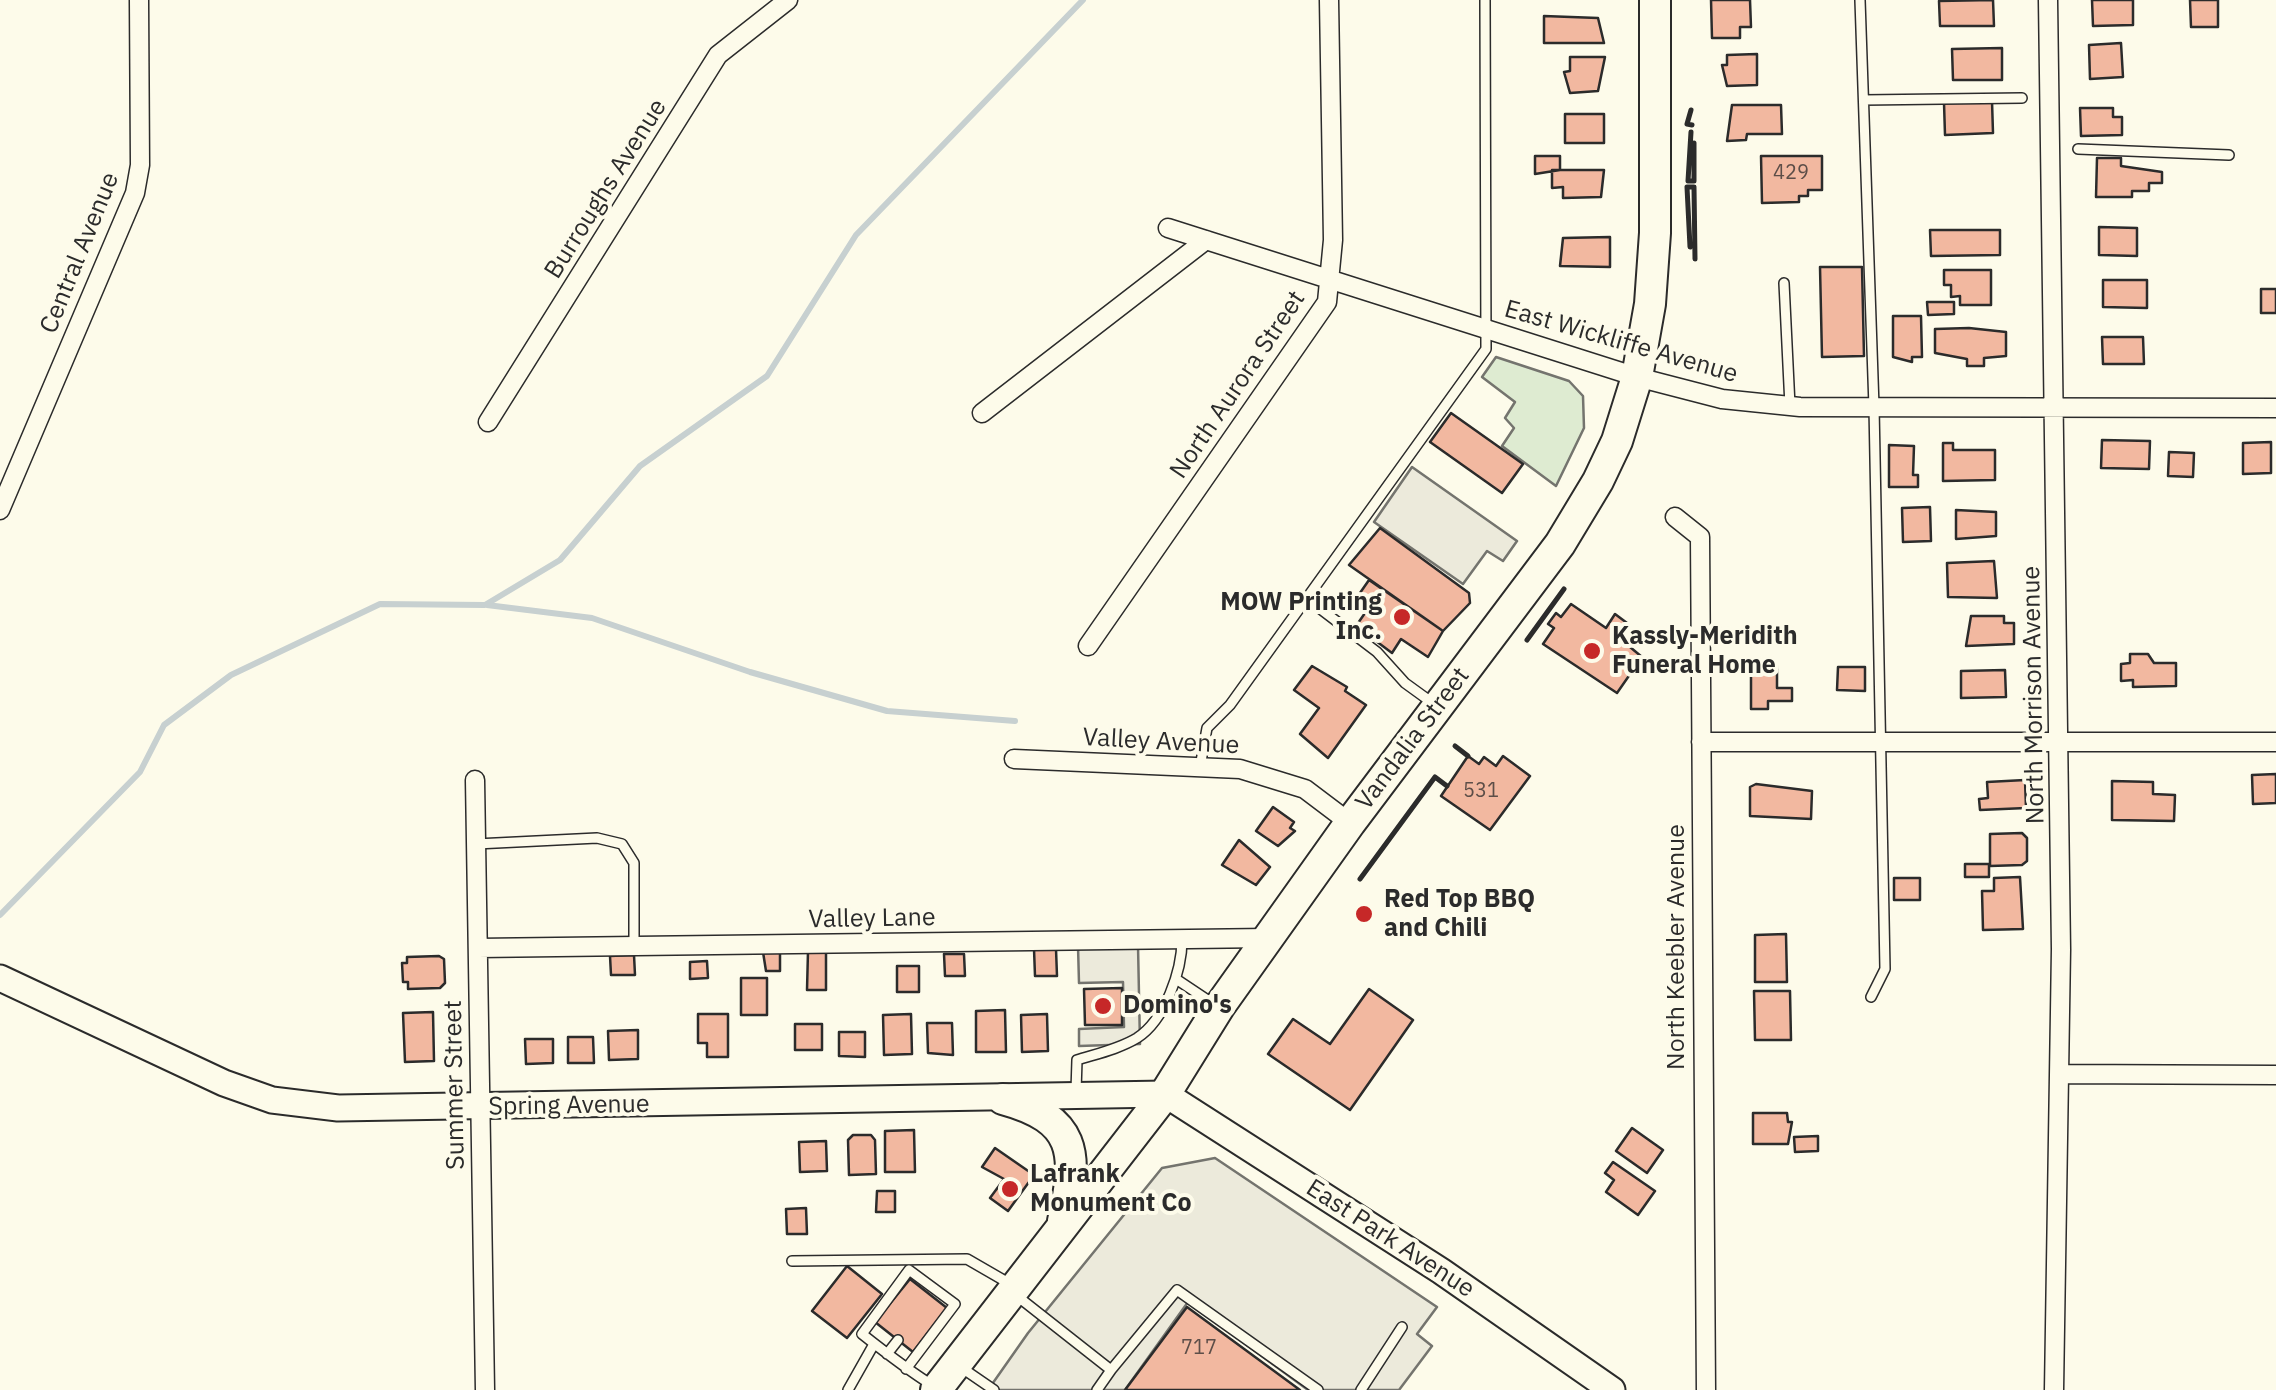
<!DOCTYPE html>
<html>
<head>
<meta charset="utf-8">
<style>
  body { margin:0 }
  canvas { display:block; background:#fdfbea }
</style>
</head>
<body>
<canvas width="2276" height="1390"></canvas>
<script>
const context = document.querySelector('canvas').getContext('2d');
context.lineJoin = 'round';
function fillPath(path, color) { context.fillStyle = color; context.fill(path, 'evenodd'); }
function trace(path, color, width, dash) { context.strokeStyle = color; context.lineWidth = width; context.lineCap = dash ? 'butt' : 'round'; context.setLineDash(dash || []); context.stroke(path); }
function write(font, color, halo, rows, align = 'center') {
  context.font = font + ' "IBM Plex Sans",sans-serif'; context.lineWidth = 8; context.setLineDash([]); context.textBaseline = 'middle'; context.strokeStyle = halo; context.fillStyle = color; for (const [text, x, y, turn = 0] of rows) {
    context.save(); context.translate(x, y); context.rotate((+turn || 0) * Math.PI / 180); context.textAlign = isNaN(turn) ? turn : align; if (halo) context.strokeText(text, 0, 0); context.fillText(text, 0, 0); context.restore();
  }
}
const green = new Path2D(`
  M1496 357 1569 381 1583 396 1584 428 1556 486 1502 446 1514 428 1505 418 1515 402 1482 377Z`);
fillPath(green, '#deebd1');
trace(green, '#74746e', 2.5);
const parking = new Path2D(`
  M1412 467 1517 541 1503 561 1487 551 1463 584 1374 522Z
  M1138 945 1140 1044 1079 1046V1029L1124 1027 1123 982 1079 983 1078 946Z
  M1215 1158 1437 1307 1417 1334 1432 1346 1399 1390H1308L1188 1302 1125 1390H988L1028 1333 1162 1168Z`);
fillPath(parking, '#eceadb');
trace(parking, '#74746e', 2.5);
trace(new Path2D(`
  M487 605 592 618 750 672 887 711 1015 721
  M0 915 140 772 164 725 231 675 380 604 485 605 560 560 640 466 767 376 856 235 1083 0`), '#c7d0d0', 6);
const building = new Path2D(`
  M1711 0H1750L1751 27H1740V38H1712Z
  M1993 0 1994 26H1940L1939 1Z
  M2092 0H2133V25L2093 26Z
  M2190 0H2218V27H2191Z
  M1544 16 1598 18 1604 43H1544Z
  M2121 43 2123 77 2090 79 2089 45Z
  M2002 48V80H1953L1952 49Z
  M1757 54V85L1727 86 1722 65H1727V55Z
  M1570 57H1605L1598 91 1570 93 1564 72 1570 71Z
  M1992 101 1993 133 1945 135 1944 103Z
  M1732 105H1781L1782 134H1747L1746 140 1727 141Z
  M2080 108H2113V117H2122V135L2081 136Z
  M1565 114H1604V143H1565Z
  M1535 156H1560V170L1535 174Z
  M1761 156H1822V190H1808V196H1799V202L1762 203Z
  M2097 158H2121V166L2162 172V183H2149V191H2132V197H2096Z
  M1552 170H1604L1601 197 1563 198V187L1552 188Z
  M2099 227 2137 228V256L2099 255Z
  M1930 230H2000V255L1931 256Z
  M1610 237V267L1560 266 1563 238Z
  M1820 267H1862L1864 356 1822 357Z
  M1944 270H1991V305H1960V296L1951 297V285H1944Z
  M2103 280H2147V308L2103 307Z
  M2261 289H2276V313H2261Z
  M1927 302H1954V314L1928 315Z
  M1893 316H1921L1922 357H1912V362L1893 357Z
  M1969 328 2006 332V356L1984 358V366H1967V359L1935 353V329Z
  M2102 337H2143L2144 364H2103Z
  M1451 413 1523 464 1502 493 1430 442Z
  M2102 440 2150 441 2149 469 2101 468Z
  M2271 442V473L2243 474V443Z
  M1943 443H1953V450H1995V480L1943 481Z
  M1889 445 1914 446 1913 475H1918V487H1889Z
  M2169 452 2194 453 2193 477 2168 476Z
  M1930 507 1931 541 1903 542 1902 508Z
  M1956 510 1996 512V536L1956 539Z
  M1380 528 1469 593 1470 603 1443 631 1349 565Z
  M1994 561 1997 598 1948 597 1947 563Z
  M1369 580 1443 631 1428 657 1401 639 1392 653 1356 626 1365 613 1353 603Z
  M1571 604 1606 628 1615 614 1627 623 1618 637 1642 657 1617 693 1543 644 1554 628 1548 624 1556 613 1561 617Z
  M1971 616H2004V623H2014V644L1966 646Z
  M2130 654H2148L2154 663H2176V686L2133 687V680L2121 681V664L2130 663Z
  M1312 666 1347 687 1345 691 1366 705 1328 758 1300 734 1319 708 1294 690Z
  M1751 666H1777V688H1792V701H1768V709H1751Z
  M1838 667H1865V691L1837 690Z
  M2005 670 2006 697 1961 698V671Z
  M1468 756 1479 764 1484 757 1496 766 1503 756 1530 776 1490 830 1441 796Z
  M2276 774V803L2253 804 2252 775Z
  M2025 780 2026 808 1980 810 1979 799 1988 798 1987 782Z
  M2112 781 2153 782V794L2175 795 2174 821 2112 820Z
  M1756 784 1812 791 1811 819 1750 816V787Z
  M1273 807 1294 822 1290 828 1295 831 1278 846 1256 831Z
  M2022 833 2027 838V861L2022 865 1990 866V834Z
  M1239 840 1270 867 1256 885 1222 865Z
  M1965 864H1989V877H1965Z
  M2020 877 2023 929 1983 930 1982 891H1994V878Z
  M1894 878H1920V900H1894Z
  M1786 934 1787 982H1755V935Z
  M1034 949H1056L1057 976H1035Z
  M808 951H826V990H807Z
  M763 952H780V971H766Z
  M944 954H964L965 976H945Z
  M634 955 635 975H611L610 956Z
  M439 956 444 959 445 983 440 988 408 989V982H403L402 963H407V957Z
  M707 961 708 978 690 979V962Z
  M897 966H919V992H897Z
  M741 978H767V1015H741Z
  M1122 988V1025H1085L1084 989Z
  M1369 989 1413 1020 1350 1110 1268 1054 1293 1019 1330 1044Z
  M1754 991H1790L1791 1040H1755Z
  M1005 1010 1006 1052H976V1011Z
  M433 1012 434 1061 405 1062 403 1013Z
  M698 1014H728V1057H707V1043H698Z
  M911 1014 912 1054 884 1055 883 1015Z
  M1047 1014 1048 1051 1022 1052 1021 1015Z
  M927 1023H952L953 1055 928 1053Z
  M795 1024H822V1050H795Z
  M638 1030V1059L609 1060 608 1031Z
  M839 1032H865V1057L839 1056Z
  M568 1037H593L594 1063H568Z
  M525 1039H553V1063L526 1064Z
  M1753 1113H1787L1788 1122H1792L1788 1144H1753Z
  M1632 1128 1663 1150 1647 1173 1616 1151Z
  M914 1130 915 1172H885V1131Z
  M853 1135H871L875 1140 876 1174 849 1175 848 1140Z
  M1818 1136V1151L1795 1152 1794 1137Z
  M826 1141 827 1171 800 1172 799 1142Z
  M995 1148 1034 1175 1008 1211 990 1198 1004 1179 982 1167Z
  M1613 1162 1655 1191 1638 1215 1606 1192 1614 1180 1605 1173Z
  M877 1191H895V1212H876Z
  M806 1208 807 1234H787L786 1209Z
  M847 1266 882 1294 847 1338 812 1311Z
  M910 1279 947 1308 913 1352 875 1322Z
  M1187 1307 1300 1390H1125Z`);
fillPath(building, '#f2b8a0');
trace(building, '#2b2b2b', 2.5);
const lane = new Path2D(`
  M1860 0 1874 407 1885 969 1871 997
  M1864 100 2022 98
  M2078 149 2229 155
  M1784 283 1790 406
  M1306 598 1377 652 1405 683 1434 704
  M1200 767 1207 728 1230 705 1486 349 1485 0
  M476 844 597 838 622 844 634 863V946
  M1176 979 1212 1003
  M1076 1091 1077 1060C1096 1054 1119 1049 1137 1038 1165 1020 1182 971 1182 939
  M792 1261 967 1259 1012 1285
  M1017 1296 1111 1370 1177 1290 1318 1390
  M887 1354 898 1340
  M962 1368 994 1390
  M906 1369 955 1304 909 1270 862 1334C886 1353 909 1371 935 1387
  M848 1390 874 1344
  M1097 1390 1111 1370
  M1361 1390 1402 1327`);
const street = new Path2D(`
  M2048 0 2061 949 2054 1390
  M1168 228 1637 377 1722 399 1800 407 2276 408
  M982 413 1206 240
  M488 422 718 55 788 0
  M0 510 135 193 140 165 139 0
  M1675 517 1700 537 1706 1390
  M1088 646 1327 302 1333 240 1329 0
  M1701 742H2276
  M1014 759 1240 769 1305 789 1350 823
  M475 780 485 1390
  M478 948 1268 938
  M2060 1074 2276 1075`);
const secondary = new Path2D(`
  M0 978 224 1083 272 1100 338 1108 1165 1094 1441 1271 1612 1390`);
const primary = new Path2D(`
  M1003 1099C1076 1119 1079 1152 1063 1221
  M936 1390 1165 1094 1219 1007 1350 823 1560 544 1598 481 1617 441 1637 377 1650 304 1655 233V0`);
trace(lane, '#2b2b2b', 12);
trace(street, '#2b2b2b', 21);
trace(secondary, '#2b2b2b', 29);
trace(primary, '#2b2b2b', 34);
trace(lane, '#fdfbea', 9);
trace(street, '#fdfbea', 18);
trace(secondary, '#fdfbea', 25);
trace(primary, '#fdfbea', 30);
trace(new Path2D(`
  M1691 110 1687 124 1692 125
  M1691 132 1688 181H1694
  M1694 181V143
  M1694 187 1695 259
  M1690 247 1687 187H1694
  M1527 640 1564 589
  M1455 746 1468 756
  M1360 879 1435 777 1447 786`), '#2b2b2b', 5);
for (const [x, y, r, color] of [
  [1402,617,10,"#c62828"],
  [1592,651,10,"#c62828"],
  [1364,914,10,"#c62828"],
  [1103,1006,10,"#c62828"],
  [1010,1189,10,"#c62828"]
]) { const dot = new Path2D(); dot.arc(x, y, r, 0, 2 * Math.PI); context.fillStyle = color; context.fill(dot); trace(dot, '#fdfbea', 4); }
write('20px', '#5d4e48', null, [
  ["429",1791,173],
  ["531",1481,791],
  ["717",1199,1348]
]);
write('25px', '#2b2b2b', '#fdfbea', [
  ["Burroughs Avenue",606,189,-58],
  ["Central Avenue",80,253,-68],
  ["East Wickliffe Avenue",1621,342,16],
  ["North Aurora Street",1238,385,-56],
  ["North Morrison Avenue",2034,695,-91],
  ["Vandalia Street",1413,739,-53],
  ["Valley Avenue",1161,742,3],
  ["Valley Lane",872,919,-1],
  ["North Keebler Avenue",1677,947,-90],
  ["Summer Street",455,1085,-91],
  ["Spring Avenue",569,1106,-1],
  ["East Park Avenue",1390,1239,33]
]);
write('bold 25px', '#2b2b2b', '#fdfbea', [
  ["MOW Printing",1382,603,"right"],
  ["Inc.",1382,632,"right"],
  ["Kassly-Meridith",1612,637],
  ["Funeral Home",1612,666],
  ["Red Top BBQ",1384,900],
  ["and Chili",1384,929],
  ["Domino's",1123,1006],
  ["Lafrank",1030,1175],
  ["Monument Co",1030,1204]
], 'left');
</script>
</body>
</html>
